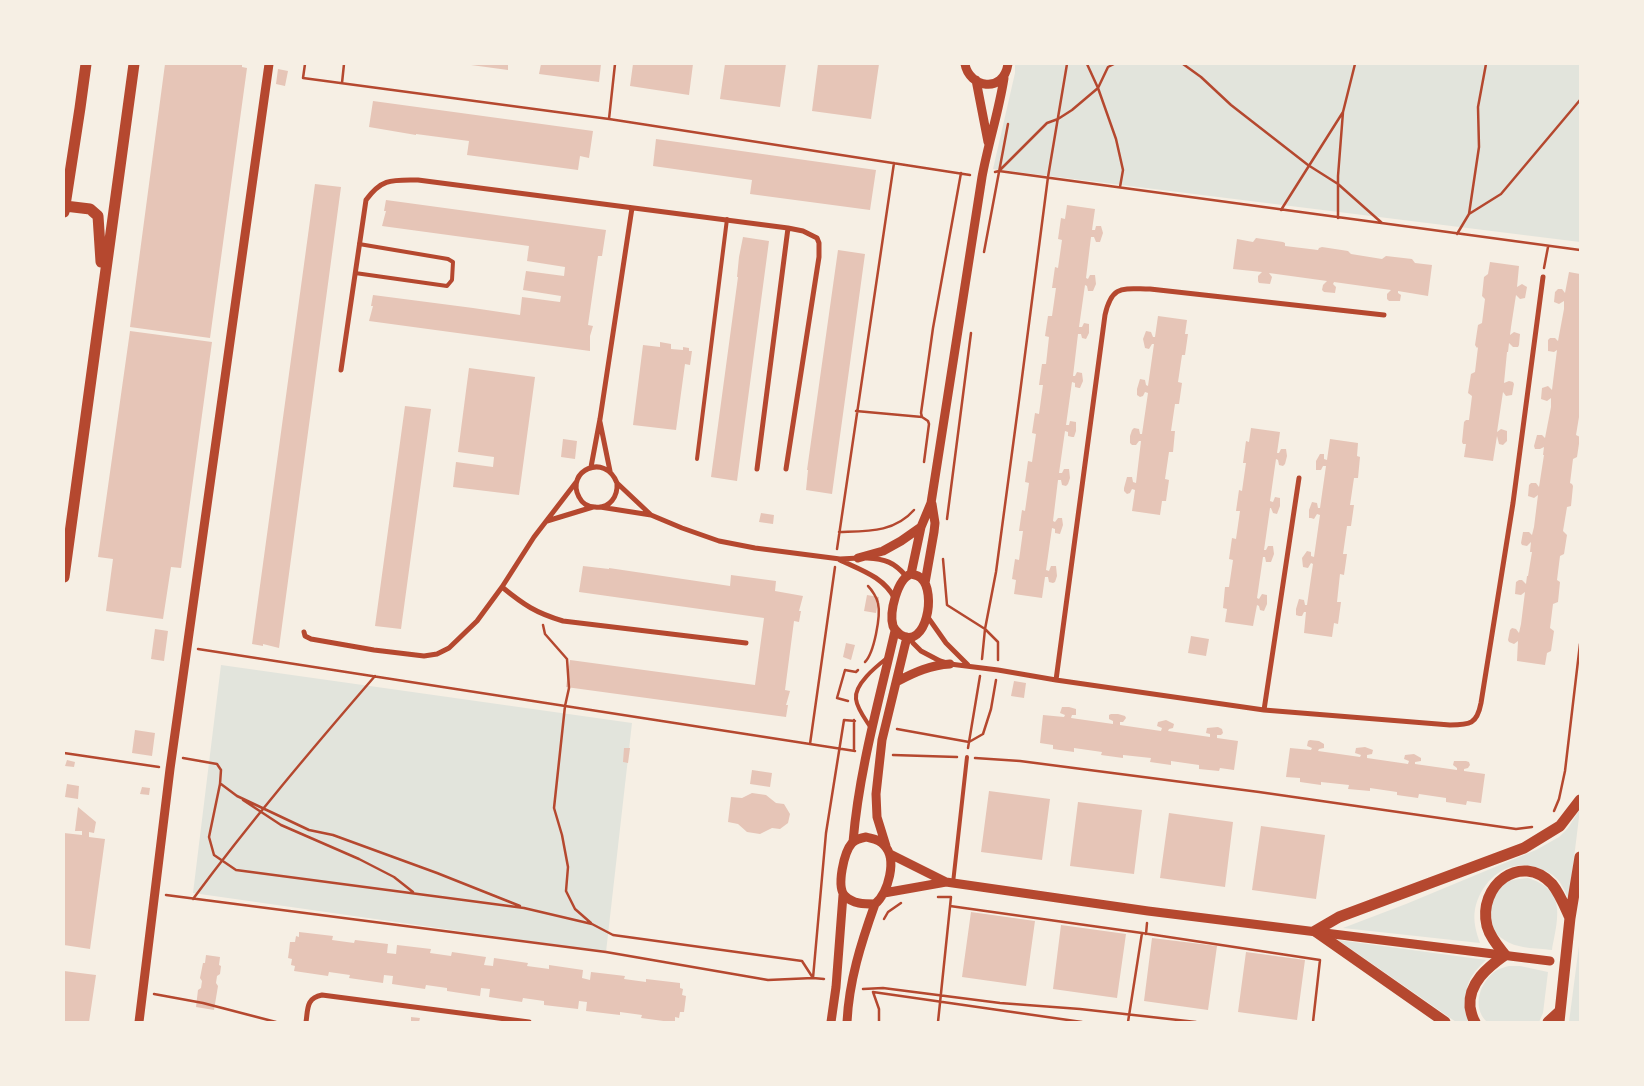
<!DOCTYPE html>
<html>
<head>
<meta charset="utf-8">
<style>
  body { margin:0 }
  #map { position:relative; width:1644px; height:1086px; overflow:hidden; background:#f6efe4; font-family:"Archivo Narrow",sans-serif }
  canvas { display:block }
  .frame { position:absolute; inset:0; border:65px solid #f6efe4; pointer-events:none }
</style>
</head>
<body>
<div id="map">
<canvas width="1644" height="1086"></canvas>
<div class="frame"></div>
</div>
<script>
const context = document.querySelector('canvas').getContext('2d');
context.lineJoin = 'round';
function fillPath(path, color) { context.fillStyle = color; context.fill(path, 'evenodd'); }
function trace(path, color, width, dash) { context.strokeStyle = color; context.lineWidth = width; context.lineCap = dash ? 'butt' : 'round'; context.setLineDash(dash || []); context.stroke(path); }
fillPath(new Path2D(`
  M1015 64H1580V242L993 169 1015 73Z
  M221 665 632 723 606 952 193 893Z
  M1580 809 1569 899C1565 892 1562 884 1557 879 1552 873 1544 870 1537 868 1507 857 1481 881 1475 909 1473 921 1476 932 1480 943L1343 928 1406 904 1536 850 1559 837 1568 828Z
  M1528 878C1567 890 1558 918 1552 950 1536 948 1516 949 1503 939 1498 936 1492 930 1490 925 1486 912 1494 890 1505 883 1512 879 1520 879 1528 878Z
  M1580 938V1022H1569Z
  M1338 940 1486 960C1462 983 1465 991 1470 1022H1456Z
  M1509 966H1520L1548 972 1543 1013 1539 1022H1487C1471 1007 1480 981 1497 970 1501 968 1505 967 1509 966Z`), '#e2e4dc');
fillPath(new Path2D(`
  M165 64H242V67L247 68 210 338 130 327Z
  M471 64H508V70L471 65Z
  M541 64H601L599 82 539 74Z
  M633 64H693L689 95 630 86Z
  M725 64H786L780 107 720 99Z
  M818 64H879L871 119 812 111Z
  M278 69 288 71 285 86 276 84Z
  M373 101 593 131 589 158 580 156 578 170 467 155 469 141 416 134V135L369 127Z
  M656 139 876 170 870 210 750 194 752 180 653 166Z
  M315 184 341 187 279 648 263 644V646L252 644Z
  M386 200 606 230 602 256H598L588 325 593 326 590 336V351L369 321 373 306H371L373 295 473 308 520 315 522 297 560 302 561 296 523 290 526 271 564 276 565 267 527 261 529 246 382 226 386 211H384Z
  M1067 205 1095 209 1092 230H1095L1096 226H1101L1103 233 1100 242H1096L1094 237H1091L1086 278 1088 279 1090 275H1095L1096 284 1093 291H1088L1087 286 1085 285 1079 327H1082L1084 323 1089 324V333L1086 339 1082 338 1081 334H1078L1073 376H1075L1077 372 1082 373 1083 381 1080 388H1079L1075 387V383L1072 382 1066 425H1069L1070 421 1076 422V431L1074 437H1072L1068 436V432L1065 431 1059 473H1062L1064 469H1069L1070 478 1068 484 1066 486 1062 485 1061 480H1058L1053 521 1055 522 1058 518H1062L1063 525 1060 534 1055 533V529L1052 528 1046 570 1049 571 1051 566H1056L1057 576 1055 582 1053 583 1049 582 1048 577H1045L1042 598 1014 594 1016 580 1012 579 1015 559 1019 560 1023 531H1019L1022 510 1025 511 1029 483 1025 482 1028 461 1032 462 1036 434 1032 433 1035 413 1039 414 1043 385H1039L1042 364H1046L1049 337 1045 336 1048 316H1052L1056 288H1052L1055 267 1058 268 1062 240 1058 239 1061 218 1065 219Z
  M743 237 769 241 737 481 711 477 738 277H737L739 257Z
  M1256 238 1283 242 1285 243V246L1318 250 1319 248 1322 247 1348 251 1351 254 1382 259 1386 256 1412 259 1415 263 1432 265 1428 296 1398 291V293L1401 295 1400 301H1389L1387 299V294L1391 290 1334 282 1333 284 1336 287 1335 293 1324 292 1322 290 1323 285 1327 281 1269 273 1272 277 1270 284 1259 283 1258 281V276L1262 272 1233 269 1237 239 1253 242Z
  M838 250 865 254 832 494 806 490 808 470H807Z
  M1490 262 1519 266 1517 287 1522 284 1527 287 1525 298 1520 299 1516 295 1511 327 1510 335 1514 332 1520 334 1519 345 1518 347H1513L1509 343 1508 352H1507L1504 383 1509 381 1513 382 1514 384 1512 395 1506 396 1503 392 1497 432 1501 429 1507 431V441L1503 445 1499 444 1497 436 1493 461 1464 457 1466 444H1463L1462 442 1464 422 1466 420H1469L1472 396 1468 393 1471 374 1475 372 1478 347 1477 348 1475 345 1478 325 1482 323 1485 299 1482 296 1484 277 1488 274Z
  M1569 272 1580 274V411L1576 435 1580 437 1577 457 1573 459 1570 483 1572 484 1573 486 1571 506 1567 507 1563 531 1567 535 1564 554 1560 556 1557 580 1560 582 1558 602 1553 604 1550 628 1554 631 1551 651 1547 653 1545 665 1517 661 1518 641 1514 644 1509 642 1508 640 1510 630 1512 628 1516 629 1519 633 1521 624 1525 592 1521 595 1515 594 1516 582 1519 580H1522L1526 584 1527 576H1528L1532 552H1530L1531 542 1527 546 1522 545 1521 543 1523 532H1529L1532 535 1534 527 1538 495 1534 498 1528 496 1529 485 1531 483H1536L1539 487 1544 455H1543L1544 447 1540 449H1535L1534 446 1537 435H1542L1545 438 1551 407V398L1547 401 1541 399 1542 388 1548 386 1552 390 1557 350 1554 352 1548 351V340L1550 338H1555L1558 341 1564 309V301L1559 304 1554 302 1555 292 1558 289H1562L1565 293Z
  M1158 316 1187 320 1185 334H1188L1185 355H1182L1178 382 1182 383 1179 404H1175L1171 431H1175L1173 452H1169L1165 479 1169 480 1166 501H1162L1160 515 1132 511 1135 490 1132 489 1130 493 1127 494 1124 491V488L1127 477H1132L1133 482 1136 483 1141 441H1139L1136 445H1132L1130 443V436L1132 430 1134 428 1139 429 1140 434H1142L1148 393 1145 392 1143 396 1140 397 1137 395V389L1140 379 1145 380 1146 385 1148 386 1154 344H1152L1149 349 1145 348 1143 339 1146 331 1151 332 1153 337H1155Z
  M130 331 212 342 181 568 171 567 163 619 106 611 113 559 98 557Z
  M660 342 671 344V349L683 350V347L689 348V351H692L690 365 685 364 676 430 633 425 643 345 660 347Z
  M469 368 535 377 519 495 453 487 456 462 493 467 494 457 458 452Z
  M405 406 431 409 401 629 375 626Z
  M1251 428 1280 432 1277 453H1279L1281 449H1286L1287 456 1285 464 1283 466 1279 465 1278 460 1276 459 1270 501 1273 502 1275 497 1280 498V506L1277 514 1273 513 1271 508H1270L1264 550H1266L1268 546H1273L1274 554 1271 562H1266L1265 557H1263L1257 598 1259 599 1262 594 1267 595V604L1264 611 1260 610 1259 606 1257 605 1253 626 1225 622 1227 609 1223 608 1225 587H1229L1233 560 1229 559 1232 538 1236 539 1240 511H1236L1239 490 1242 491 1246 463H1243L1246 441 1249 442Z
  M563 439 577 441 575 459 561 457Z
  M1330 439 1358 443 1357 456 1360 457 1358 478H1354L1350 505H1354L1351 526H1347L1343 554H1347L1344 575 1340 574 1337 602H1341L1338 624 1334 623 1332 637 1304 633 1306 612H1304L1302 616H1299L1296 615V609L1299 599 1304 600 1305 605H1307L1313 564 1311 563 1308 568 1303 567 1302 558 1307 551 1311 552V556L1314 557 1320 515 1317 514 1314 519 1311 518H1309V510L1312 502 1317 503 1318 508H1320L1326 466H1323L1321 470H1316V461L1320 454H1324V459L1327 460Z
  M761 513 774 515 773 524 759 522Z
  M583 566 609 569V568L730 586 731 575 776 581 775 591 803 596 799 611H801L799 622 794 621 785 690 790 691 786 705H788L786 717 566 687 570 660 755 685 764 618 579 592Z
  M867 595 879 597 876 613 864 611Z
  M155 629 168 631 164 661 151 659Z
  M1191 636 1209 639 1206 656 1188 653Z
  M846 643 855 645 851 660 843 657Z
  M1014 681 1026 683 1024 698 1011 696Z
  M1062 707H1069L1076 709V715H1072L1071 718 1113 724V721L1109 719V715L1111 714H1118L1125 716 1126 718 1123 722H1120V725L1161 731 1162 728 1157 726 1158 722 1166 720 1174 724 1173 728 1169 729 1168 731 1210 737V734L1206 733 1207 728 1218 727 1222 729 1223 733 1221 735H1217V738L1238 741 1234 770 1220 768 1219 771 1199 769V765L1171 761V765L1150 762 1151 758 1123 755V758L1101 755 1102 752 1074 748V752L1053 749V745L1040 743 1043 715 1064 717 1065 715 1060 713Z
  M135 730 155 733 152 756 132 753Z
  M1310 740 1319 741 1324 744V748L1319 749 1318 751 1360 757 1361 755 1355 753 1356 748 1365 747 1373 750 1372 754 1367 755V758L1408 764 1409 761 1404 759 1405 755 1414 754 1421 758V761L1415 762V764L1457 770V768L1453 765 1454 761H1466L1469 762 1470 765 1468 768 1464 769V771L1485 774 1481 803 1467 801 1466 805 1446 802V798L1419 794 1418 798 1397 795V792L1370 788V791L1348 789 1349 785 1321 782V785L1300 782V778L1286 777 1290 748 1311 750 1312 748 1307 746 1308 741Z
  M624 748H630L628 763 623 762Z
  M67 760 75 762 74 767 65 766Z
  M752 770 772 773 770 787 750 784Z
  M67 784 79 786 78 799 65 797Z
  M142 787 150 788 149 795 140 794Z
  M989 791 1050 799 1042 860 981 852Z
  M752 793 766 795 776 803 784 804 790 814 788 823 780 829 772 828 760 834 747 832 738 824 728 822 731 797 742 798Z
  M1078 802 1142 810 1134 874 1070 866Z
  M78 807 96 822 94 833 89 832V837L105 839 90 949 64 945V833L82 835V831H75Z
  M1169 813 1233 822 1225 887 1160 878Z
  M1261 826 1325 835 1316 899 1252 890Z
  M971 912 1035 921 1026 986 962 977Z
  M1061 925 1126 934 1117 998 1053 989Z
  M299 932 333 936 332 940 354 943 355 940 388 944 387 953 396 954 397 945 431 949 430 953 451 956 452 952 486 957 484 965 493 966 494 958 528 963 527 966 549 969V965L583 970 582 978 590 980 591 972 625 976 624 979 646 982V979L680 983V988L683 989 682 995 686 996 684 1012H680L679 1018 675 1017V1022H671L641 1018 642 1015 620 1012V1015L586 1011 587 1002 579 1001 578 1009 544 1005V1001L523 998 522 1002 489 997 490 989 481 988 480 996 447 991V988L426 985 425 989 392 984 393 976 384 975 383 983 349 978 350 975 329 972 328 976 294 971 295 966 291 965 292 959 288 958 289 951 290 942H295L296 936 299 937Z
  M1152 938 1217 946 1208 1010 1144 1001Z
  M1246 952 1305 960 1297 1020 1238 1012Z
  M206 955 220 957 219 965 221 966 220 974 217 976 216 983 218 986 214 1010 196 1007 198 990 201 988 202 981 200 978 203 963H205Z
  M64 971 96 975 89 1022 64 1021Z
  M411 1017 420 1018 419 1022H411Z`), '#e6c5b7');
trace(new Path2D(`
  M305 64 303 78 609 119 970 175
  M1087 64 1098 88 1116 139 1123 170 1120 187
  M1183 64 1201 77 1231 105 1308 165 1338 184 1382 223
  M342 83 344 64
  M609 119 615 64
  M1000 170 1047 123 1058 119 1072 110 1098 88 1108 67 1114 64
  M995 172 999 171 1580 250
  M1281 210 1343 112 1355 64
  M1469 214 1501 194 1580 100
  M1338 218V176L1343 112
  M1457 234 1469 214 1479 147 1478 107 1486 64
  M984 252 1008 124
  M1544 268 1548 247
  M856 411 922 417
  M924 462 929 424 928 421 922 417 921 413 933 328 961 173
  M947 519 971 333
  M839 532C866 531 894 533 914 510
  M837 549 894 163
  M943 559 947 605 985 629 998 642V660
  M543 625 545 634 567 659 569 688 565 706 554 808 562 835 568 867 566 891 575 909 591 923
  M198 649 855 751
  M982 659 985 629 996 572 1020 393 1048 177 1067 64
  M865 662C874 653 881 616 878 603 877 598 872 590 868 586
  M848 701 837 698 845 670 856 672 858 670
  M854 720V749
  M897 729 969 742 983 734 991 709 996 680
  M810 744 835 567
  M968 748 980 676
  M64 753 159 767
  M893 755 957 757
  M183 758 217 764 221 770 220 784 209 837 214 855 236 870 524 908 592 924 613 935 802 961 813 978
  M975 758 1020 761 1259 792 1516 829 1532 827
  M221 784 237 796 309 830 333 835 437 873 520 906
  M243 800 281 825 359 859 394 877 413 892
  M1554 811 1559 799 1565 771 1580 644
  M166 895 606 952 768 980 813 978
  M938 897H951
  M193 899C250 822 312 749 375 676
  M950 906 1142 933
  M884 919 888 912 901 903
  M1146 934 1147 923
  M824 979 813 978 826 833 844 720 855 721
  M863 989 883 988 1000 1003 1080 1009 1196 1022
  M873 992 1082 1022
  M873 992 879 1009V1022
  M154 994 203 1003 276 1022
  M938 1022 951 897
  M1128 1022 1142 933 1320 960 1313 1022`), '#b5482f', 2.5);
trace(new Path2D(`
  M355 273 447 286 452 280 453 262 448 259 359 244
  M697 459 727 219
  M871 728C866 720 857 709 856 699 854 684 877 666 887 658
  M953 883 967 757`), '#b5482f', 4);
trace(new Path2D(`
  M341 370 366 200C382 178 392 180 418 180L788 228 803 231 817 238 819 243V257L786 469
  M600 422 610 471
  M591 467 600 419 632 208
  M757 469 788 228
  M617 483C618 496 610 509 595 507 588 507 582 503 579 497 565 471 605 452 617 483L651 515
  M600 507 651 515 682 528 719 541 755 548 840 559 859 558
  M547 521 593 507
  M867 558C885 559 894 562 906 576
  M840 560C861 570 884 577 895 599
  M502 587C524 605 536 613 563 621L746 643
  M927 616 946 643 968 665
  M304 632 305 636 311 639 374 650 424 656 437 654 449 648 477 621 502 587 534 537 577 481
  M910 638 913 643 921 651 940 661 950 664 998 670 1056 680 1264 710 1450 725C1470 725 1477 724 1481 703L1513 503 1543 277
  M1056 680 1105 315C1112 284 1123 289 1150 289L1384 315
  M1264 710 1299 478
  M306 1022C308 1009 306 998 322 995L529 1022`), '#b5482f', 5);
trace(new Path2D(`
  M965 64C969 87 1003 95 1008 64
  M976 80 988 142
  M858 558 883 551 901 541 921 527
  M911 574 921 527 931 503 982 177C988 144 999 111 1004 78
  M911 574C915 575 918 575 921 578 937 592 926 650 901 635 897 632 895 631 893 626 889 613 897 579 911 574Z
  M925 583 934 532 935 523 932 504
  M898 681C915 672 931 665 950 664
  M866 837C873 839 879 839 884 845 898 859 888 893 875 904 864 904 853 904 845 896 836 887 844 852 852 843 856 839 861 838 866 837Z
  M853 842C859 770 879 701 895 631
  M886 846 877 817 876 794 882 740 907 637
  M890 854 946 882
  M884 893 946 882 1148 911 1550 961
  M139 1022 170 769 269 64
  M831 1022 836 987 843 895
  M847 1022C849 981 861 943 875 904`), '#b5482f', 9);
trace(new Path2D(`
  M65 206 90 209 98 216 101 262
  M64 212 80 108 86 64
  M64 577 134 64
  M1445 1022 1315 931 1339 917 1524 848 1560 826 1580 800
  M1475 1022C1472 1018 1471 1012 1470 1007 1468 983 1488 967 1505 955 1498 946 1490 937 1487 926 1477 886 1521 851 1552 884 1560 894 1565 907 1570 918
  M1548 1022 1560 1011
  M1559 1022 1570 918 1580 857`), '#b5482f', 11);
</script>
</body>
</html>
